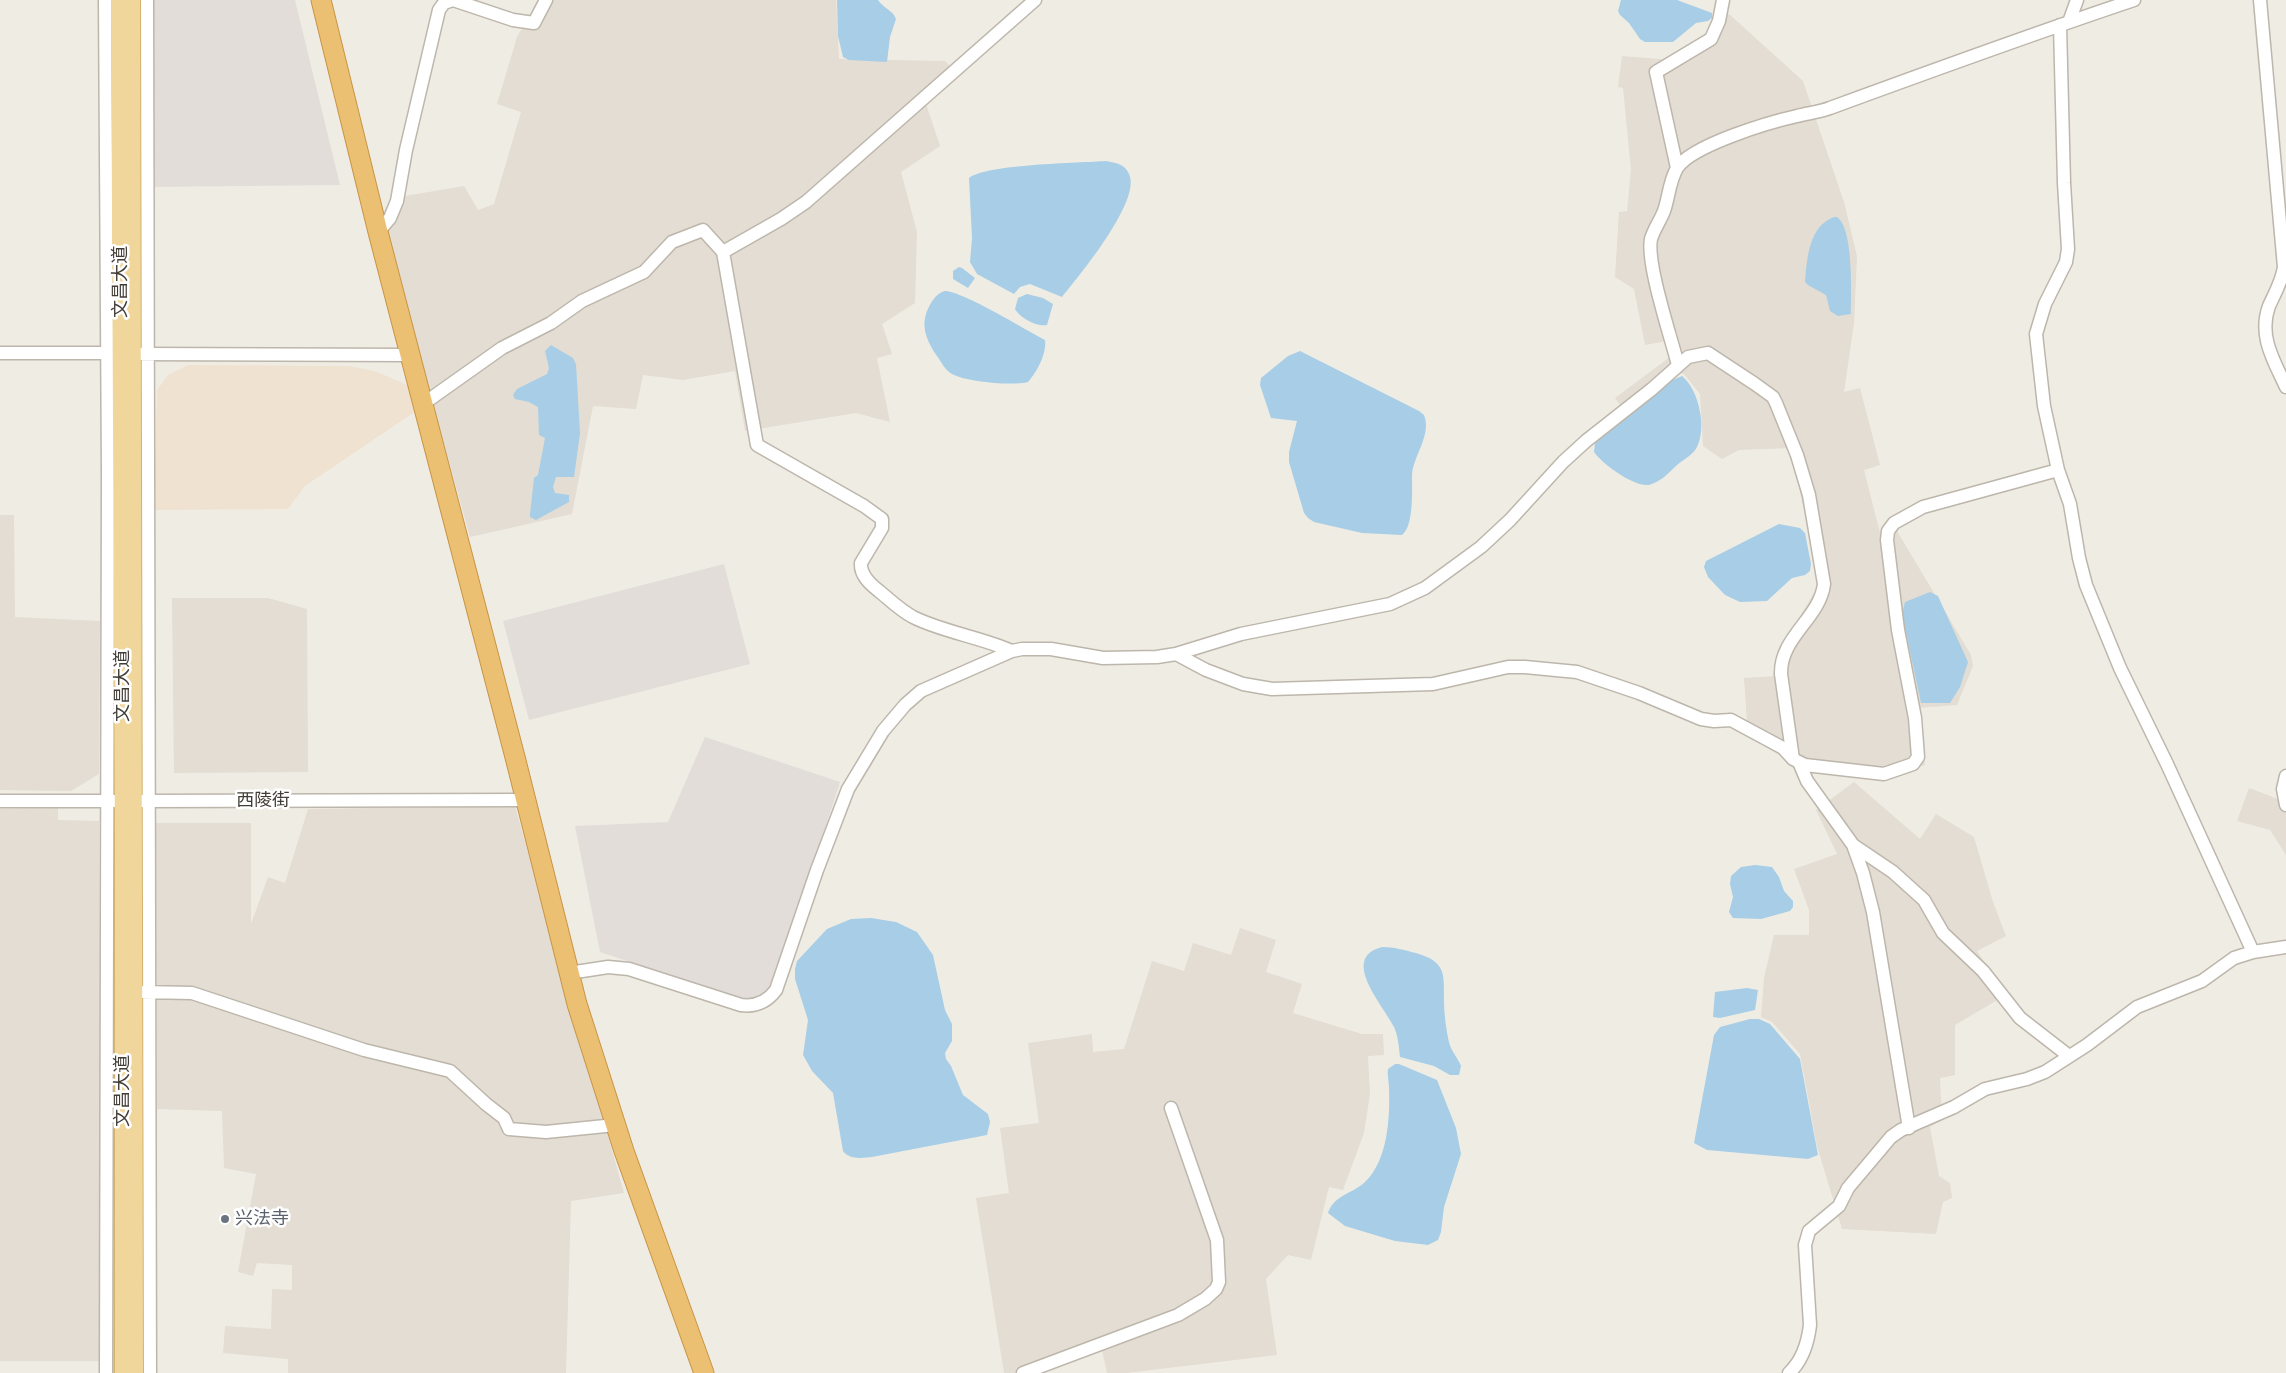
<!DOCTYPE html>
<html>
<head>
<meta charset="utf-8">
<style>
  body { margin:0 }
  canvas { display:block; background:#efece4 }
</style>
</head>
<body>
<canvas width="2286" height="1373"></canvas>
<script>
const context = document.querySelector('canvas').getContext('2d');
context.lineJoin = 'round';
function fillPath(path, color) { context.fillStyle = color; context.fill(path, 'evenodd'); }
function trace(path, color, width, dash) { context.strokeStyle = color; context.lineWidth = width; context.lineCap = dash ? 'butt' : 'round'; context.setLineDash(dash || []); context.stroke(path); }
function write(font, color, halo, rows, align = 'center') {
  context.font = font + ' Helvetica,"Noto Sans SC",sans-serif'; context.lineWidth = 5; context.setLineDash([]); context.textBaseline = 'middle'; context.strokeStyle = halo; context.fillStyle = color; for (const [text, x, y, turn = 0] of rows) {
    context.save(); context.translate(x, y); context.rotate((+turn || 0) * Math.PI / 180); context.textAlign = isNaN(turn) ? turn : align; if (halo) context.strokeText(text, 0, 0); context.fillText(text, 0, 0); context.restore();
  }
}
fillPath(new Path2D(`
  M538 0H836L839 59 945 61 957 73 925 101 940 146 901 172 917 232 915 303 882 324 892 354 877 358 890 422 856 413 745 431 735 371 683 380 643 375 636 409 593 406 572 514 470 537 381 216 393 198 464 186 478 210 494 204 521 112 497 104 517 37Z
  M1718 14H1729L1803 81 1844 202 1857 256 1854 323 1844 392 1860 388 1880 465 1864 470 1880 533 1897 531 1971 655 1973 666 1957 705 1917 708 1925 765 1879 779 1799 767 1748 736 1744 678 1777 676 1776 667 1780 649 1819 585 1791 448 1739 450 1722 459 1703 446 1700 394 1684 374 1676 373 1626 413 1615 398 1670 357 1667 341 1645 345 1634 289 1615 277 1619 212 1627 211 1631 170 1623 88 1618 87 1622 56 1671 60 1709 36Z
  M0 515H14L15 617 100 621 99 774 71 791 0 790Z
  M172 598H268L307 609 308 772 174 773Z
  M1854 782 1920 839 1936 814 1974 837 1993 902 2006 936 1977 951 2006 995 1955 1025V1075L1940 1078 1942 1120 1930 1127 1939 1176 1950 1183 1952 1198 1943 1202 1936 1234 1842 1229 1817 1146 1800 1054 1772 1022 1761 1017 1764 978 1774 935H1809V910L1794 869 1837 854 1816 810Z
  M2249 788 2286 802V855L2270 830 2237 821Z
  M515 806 624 1193 571 1201 566 1373H288V1359L223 1353 225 1326 271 1329 272 1289 292 1290V1265L257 1263 253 1276 238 1272 256 1174 224 1168 222 1111 157 1109 156 823H251V924L268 877 285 883 308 809Z
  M58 808V820L99 821 101 1361H0V809Z
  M1240 928 1276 940 1266 972 1302 984 1293 1013 1362 1034H1383L1384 1055 1368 1056 1370 1094 1364 1133 1343 1190 1329 1187 1311 1260 1288 1255 1266 1279 1277 1355 1126 1373H1107L1102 1350 1041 1373H1004L976 1198 1009 1193 1000 1128 1039 1123 1028 1043 1092 1034 1093 1052 1124 1049 1152 961 1184 971 1193 943 1231 955Z`), '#e3ddd3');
fillPath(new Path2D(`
  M188 365 349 366 375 371 414 388 419 409 305 486 288 509 154 510 157 390 168 375Z`), '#f0e2d1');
fillPath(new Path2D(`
  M151 0H295L340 185 152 187Z
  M724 564 750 664 529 720 503 621Z
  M705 737 840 782 771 993 752 1002 600 952 575 826 668 822Z`), '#e2ddd9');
fillPath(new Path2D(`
  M837 0H878C883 8 893 10 896 19L890 37 887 62 849 60 843 57 838 36Z
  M1621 0H1677L1712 13V18L1708 21 1696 23 1673 42H1645L1640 39 1629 23 1620 15 1618 11Z
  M1106 161C1116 163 1125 164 1129 174 1142 200 1079 276 1062 297L1030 284 1020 287 1014 294 977 274 970 262 972 238 969 178C987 164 1079 163 1106 161Z
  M1834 217H1837C1854 229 1851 294 1851 314L1838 316 1830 311 1826 295 1808 285 1805 282C1807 258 1809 226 1834 217Z
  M959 267 962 268 975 278 968 288 953 279V271Z
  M945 291C962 291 1026 330 1045 340 1047 353 1037 372 1028 382 1013 386 966 382 952 374 945 370 942 363 937 356 925 338 919 323 931 303 935 297 938 293 945 291Z
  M1027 294 1043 298 1053 304 1047 325C1037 327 1020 318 1015 309L1018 298Z
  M551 345 573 358 576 364 580 433 574 477H556L553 487 555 493 569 495V502L536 520 530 517V514L534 478 538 475 545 438 539 435 538 407 529 402 515 399 513 395 517 389 547 374 549 368 545 351Z
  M1300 351 1419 411 1424 415C1432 435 1413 456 1412 475 1412 490 1414 526 1402 535L1362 533 1314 522 1308 518 1304 513 1289 462V452L1297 421 1271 418 1260 385 1261 378 1288 356Z
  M1682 376C1699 390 1707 428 1697 447 1694 454 1683 460 1677 465 1669 473 1660 482 1649 485 1634 487 1602 464 1594 452L1595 443 1670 381Z
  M1779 524 1800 528 1805 533 1811 564 1810 571 1805 575 1792 578 1767 601 1740 602 1725 595 1708 577 1704 567 1706 561Z
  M1930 592 1938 596 1968 662 1960 687 1950 703H1921L1902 614 1905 602Z
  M1755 865 1772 867 1779 877 1784 891 1793 901V907L1790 911 1761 919 1733 918 1729 912 1733 897 1730 884 1731 876 1741 867Z
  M871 918 896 922 917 932 933 955 945 1010 952 1024V1041L945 1053 946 1059 951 1066 963 1095 988 1114 990 1122 987 1135 872 1157C861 1158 850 1160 843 1151L833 1093 812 1071 803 1055 808 1020 795 979V969L797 961 827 929 851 919Z
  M1382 947C1394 947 1404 950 1416 953 1446 962 1444 973 1444 1000 1444 1013 1446 1029 1449 1042 1451 1051 1458 1058 1461 1066L1459 1075H1450L1434 1066 1400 1057C1399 1047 1398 1036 1394 1027 1384 1006 1339 958 1382 947Z
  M1747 988 1758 990 1755 1010 1720 1018 1713 1017 1715 992Z
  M1750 1019H1759L1770 1024 1800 1059 1818 1155 1808 1159 1707 1150 1694 1143 1714 1035 1720 1027Z
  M1395 1064H1399L1437 1080 1456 1128 1461 1154 1444 1207 1441 1232 1438 1240 1428 1245 1395 1241 1345 1226 1328 1213C1334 1195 1352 1194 1365 1182 1388 1160 1390 1118 1389 1088 1389 1081 1387 1075 1388 1069Z`), '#a7cee6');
const minor = new Path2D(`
  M105 0 108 474 106 1373
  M147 0 150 1373
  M2260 0 2284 267C2282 281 2275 293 2269 306 2258 336 2274 361 2286 387
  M2069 22 2077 0
  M2060 25 2064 183 2068 249 2066 262 2045 304 2036 334 2044 406 2058 470 2070 504 2079 558 2086 585 2120 668 2167 764 2253 952
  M1677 168 1656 72 1711 39 1719 21 1723 0
  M378 232 390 218 397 201 406 150 439 10 444 3 453 0 513 20 534 23 546 0
  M723 252 781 219 806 202 1035 0
  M0 353H112
  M140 354 411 355
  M1678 365C1671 337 1646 263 1651 239 1654 229 1660 221 1664 211 1669 197 1669 182 1677 168 1692 145 1770 122 1797 116 1808 113 1820 112 1830 108 1931 71 2032 34 2134 0
  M423 404 502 348 551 323 582 301 644 272 672 242 703 230 723 252 757 445 864 506 882 519V528L861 563C860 575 870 584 879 591 890 600 900 610 913 617 943 632 980 637 1012 651
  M1176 654 1206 670 1243 684 1272 689 1433 684 1508 667H1525L1577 672 1639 693 1701 719 1714 721 1731 720 1783 748 1793 759 1805 765 1884 774 1913 764 1918 757 1915 718 1898 630 1887 540 1888 531 1894 523 1923 507 2058 470
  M1799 762 1807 781 1853 845 1863 873 1873 912 1909 1128
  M2286 776 2283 789 2286 805
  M0 801H115
  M142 801 526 800
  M1853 845 1893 872 1924 900 1943 933 1983 971 2020 1018 2069 1056
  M569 973 608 967 629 969 741 1005C756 1007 767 1002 776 990L817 870 848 789 883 731 905 705 921 691 1012 651 1022 649H1051L1103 658 1157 657 1176 654 1241 634 1390 604 1425 588 1481 547 1510 520 1563 462 1586 441 1652 389 1688 357 1708 353 1755 384 1773 397 1776 403 1797 455 1809 495 1824 584C1820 618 1780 637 1781 674L1793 759
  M143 992 192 993 364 1050 450 1071 486 1104 504 1118 509 1129 546 1132 615 1125
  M1023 1373 1178 1315 1205 1299 1216 1289 1219 1282 1217 1240 1171 1108
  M1789 1373C1802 1361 1808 1342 1810 1325L1805 1245 1809 1231 1839 1206 1848 1188 1891 1137 1901 1130 1954 1107 1985 1089 2027 1079 2045 1072 2087 1045 2137 1007 2202 981 2234 958 2253 952 2286 947`);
const major = new Path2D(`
  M119 0 123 843V1373
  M132 0 135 1373`);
const highway = new Path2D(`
  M321 0 378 232 515 757 577 1004 624 1151 704 1373`);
trace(minor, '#bdb6ab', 15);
trace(major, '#d3b26e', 19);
trace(highway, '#c99445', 21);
trace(minor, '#fff', 12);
trace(major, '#f1d69b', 16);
trace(highway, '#ebc073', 19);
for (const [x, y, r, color] of [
  [225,1219,5,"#6b7280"]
]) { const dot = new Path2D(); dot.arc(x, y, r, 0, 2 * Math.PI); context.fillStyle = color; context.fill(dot); trace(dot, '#fff', 2); }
write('18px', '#413c35', '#fff', [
  ["文昌大道",121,282,-90],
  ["文昌大道",123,686,-90],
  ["西陵街",263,801],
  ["文昌大道",123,1091,-90]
]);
write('18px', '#5b616d', '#fff', [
  ["兴法寺",235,1219]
], 'left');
</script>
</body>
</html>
